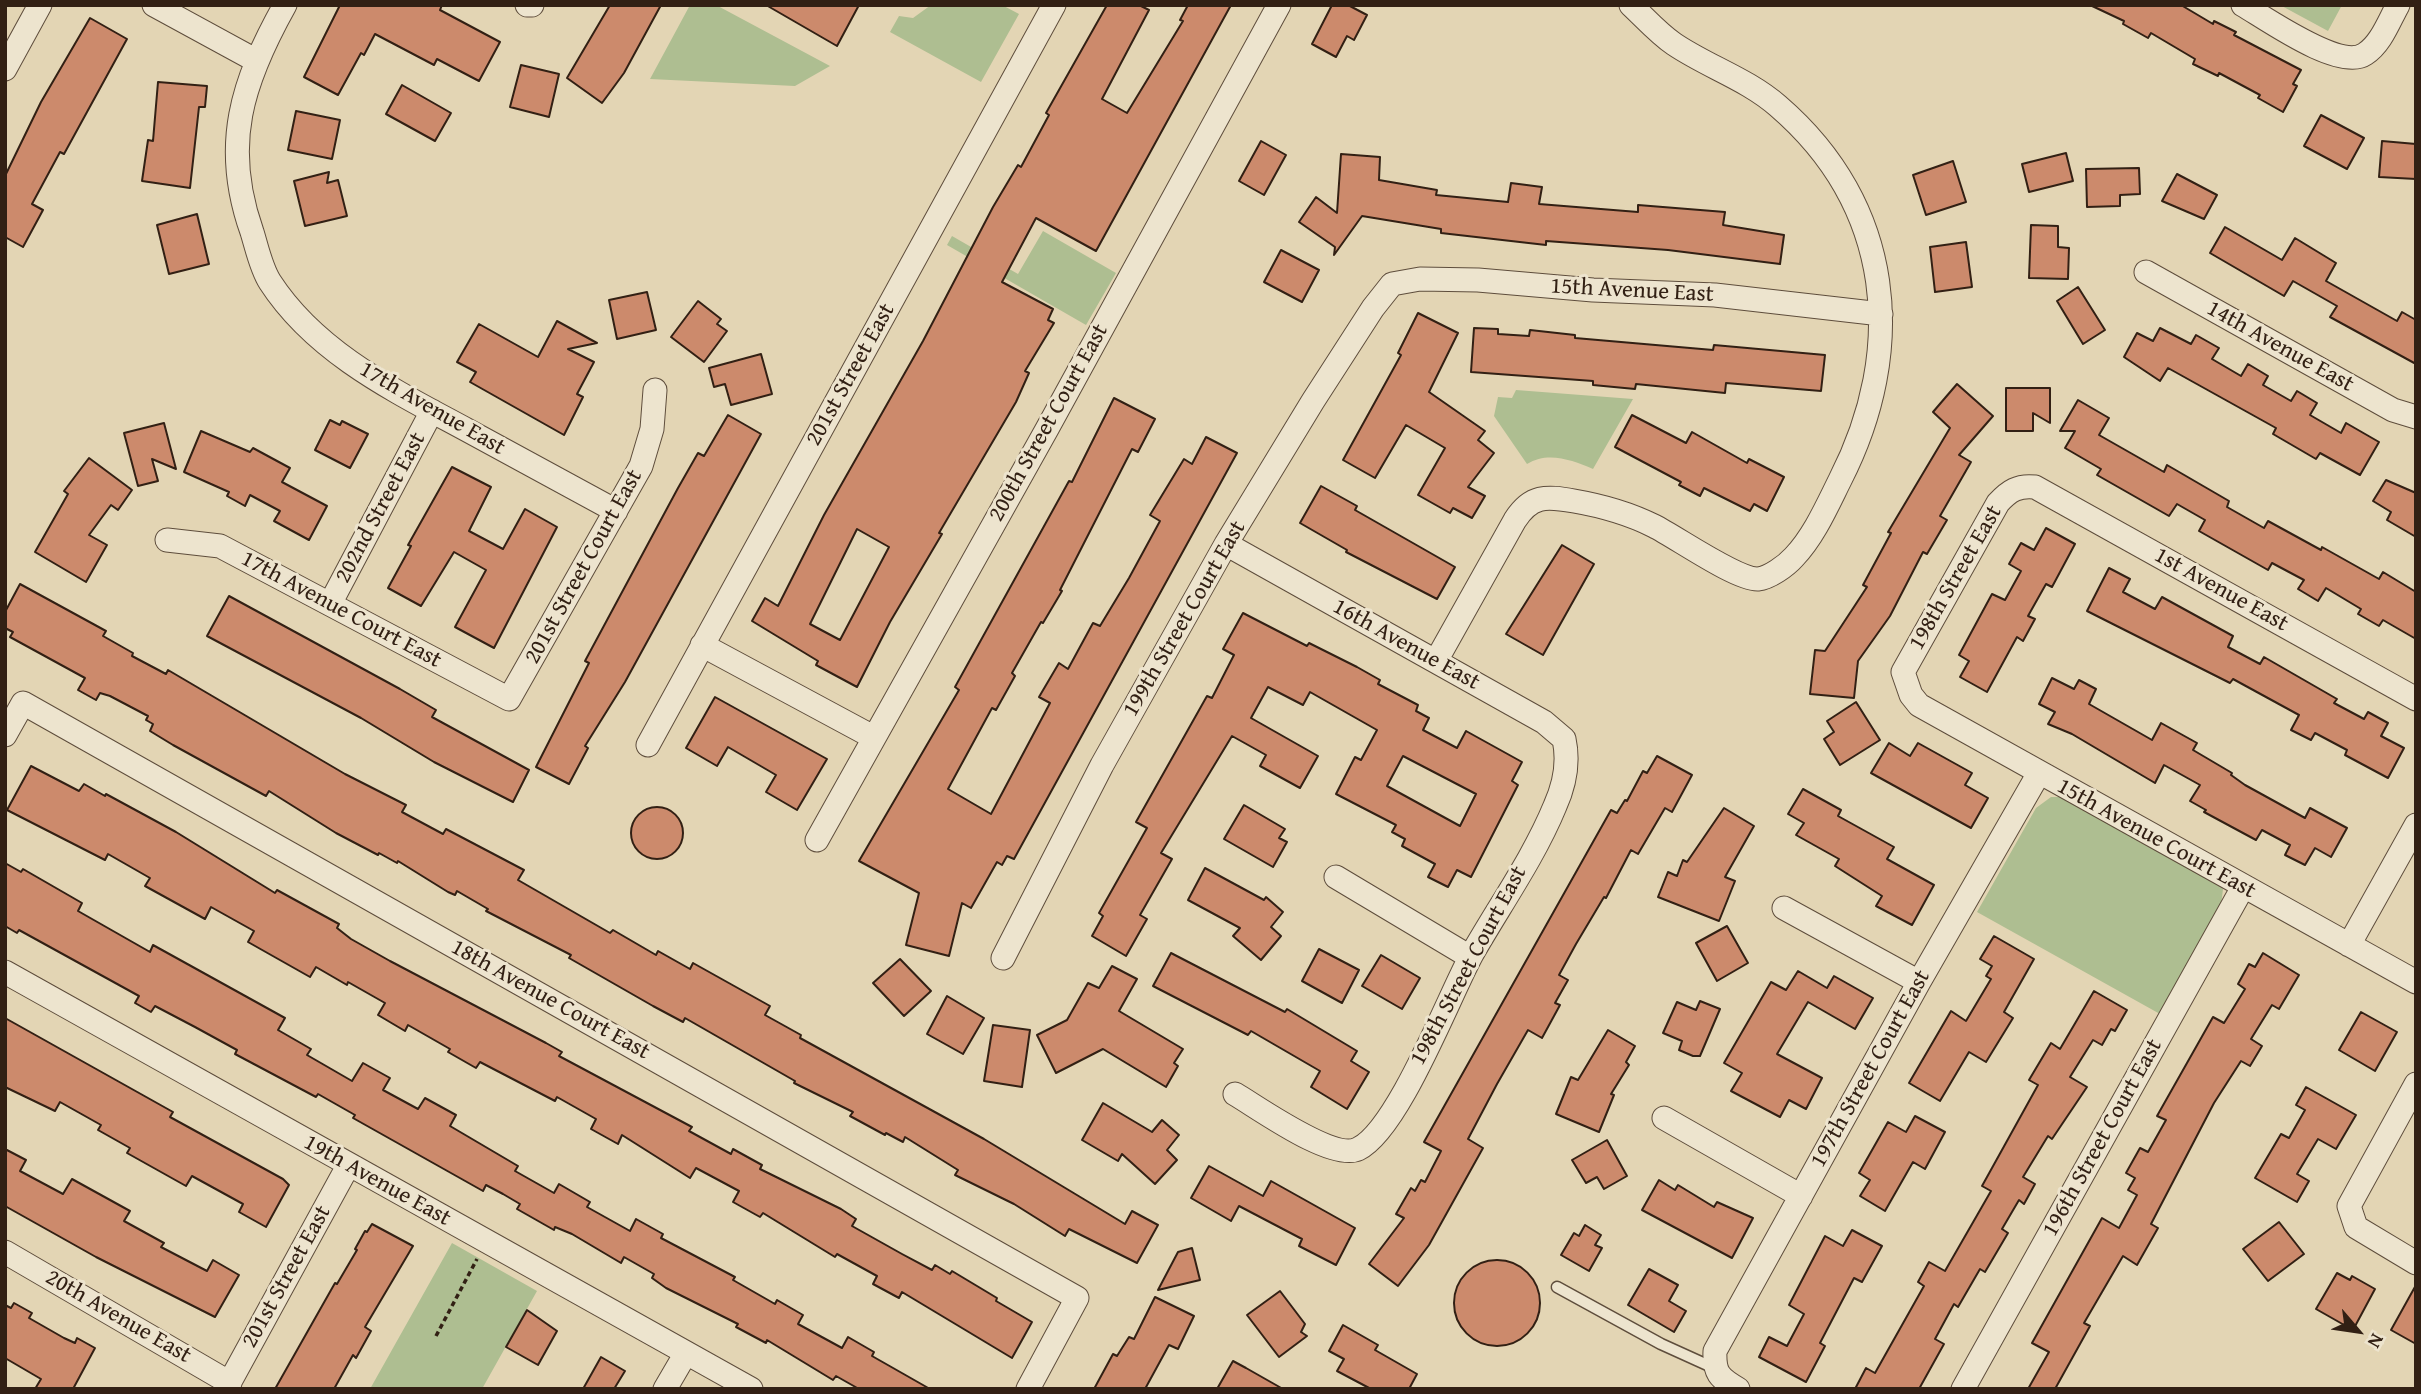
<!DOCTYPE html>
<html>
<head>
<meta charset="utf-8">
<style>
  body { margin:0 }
  #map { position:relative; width:2421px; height:1394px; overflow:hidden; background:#e3d5b4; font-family:"Gentium Book Plus",serif }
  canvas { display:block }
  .frame { position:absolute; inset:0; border:7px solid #322014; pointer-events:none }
  .north { position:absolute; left:2323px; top:1296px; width:70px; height:70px; -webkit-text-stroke:5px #ede4ce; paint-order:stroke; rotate:119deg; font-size:19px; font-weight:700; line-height:28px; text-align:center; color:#322014 }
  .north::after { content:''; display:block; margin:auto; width:24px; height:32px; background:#322014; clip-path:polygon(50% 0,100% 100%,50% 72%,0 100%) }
</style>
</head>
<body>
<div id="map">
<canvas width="2421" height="1394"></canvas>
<div class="frame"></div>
<div class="north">N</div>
</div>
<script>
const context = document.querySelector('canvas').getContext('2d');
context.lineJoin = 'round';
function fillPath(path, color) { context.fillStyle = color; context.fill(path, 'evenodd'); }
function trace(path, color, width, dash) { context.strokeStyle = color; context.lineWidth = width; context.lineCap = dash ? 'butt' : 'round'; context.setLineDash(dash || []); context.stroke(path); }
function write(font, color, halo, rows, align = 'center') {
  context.font = font + ' "Gentium Book Plus",serif'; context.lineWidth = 6; context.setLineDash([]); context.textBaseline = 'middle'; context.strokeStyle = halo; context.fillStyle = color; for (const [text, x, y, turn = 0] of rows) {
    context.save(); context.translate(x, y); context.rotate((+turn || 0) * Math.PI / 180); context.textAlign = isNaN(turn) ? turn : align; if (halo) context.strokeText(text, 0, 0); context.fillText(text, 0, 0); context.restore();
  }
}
fillPath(new Path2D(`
  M690 5H716L830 66 795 86 650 79Z
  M931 5H1002L1019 14 981 82 890 32 899 16 913 18Z
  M2280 5H2342L2328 31Z
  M1043 231 1116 273 1086 325 947 245 952 236 1018 274Z
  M1516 390 1633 399 1593 469C1572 460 1548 451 1527 464L1494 416 1498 397 1512 398Z
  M2051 797H2070L2213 878 2223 889 2221 905 2160 1014 1977 912 2036 808Z
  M452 1243 537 1291 482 1389H370Z`), '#aebe91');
const building = new Path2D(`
  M340 5H442L440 10 500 42 479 81 437 59 434 65 375 34 364 55 361 53 338 95 304 77Z
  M610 5H661L624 73 602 103 567 78Z
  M766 5H859L837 46Z
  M1107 5H1139L1149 10 1102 99 1127 113 1183 21 1180 20 1188 5H1231L1096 251 1036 218 1002 282 1053 309 1048 320 1054 323 1025 371 1029 373 1016 402 939 533 942 534 890 622 857 687 816 665 818 661 752 621 765 598 778 606 824 515 923 341 993 207 1018 165 1021 167 1049 115 1046 113ZM857 529 889 547 840 640 810 624Z
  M1332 5H1348L1367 15 1354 40 1347 36 1336 57 1312 44Z
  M2090 5H2181L2213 24 2214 21 2236 32 2234 35 2301 70 2293 84 2297 86 2283 112 2258 98 2260 95 2219 73 2218 76 2193 64 2195 59 2151 33 2148 38 2123 24 2124 21Z
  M90 18 127 39 64 154 60 152 32 204 43 210 23 247 5 237V176L41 102Z
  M521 65 559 74 549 117 510 107Z
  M158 82 207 86 205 107H199L190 188 142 181 148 140 153 141Z
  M402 85 451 113 435 141 386 114Z
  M296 111 340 120 332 159 288 150Z
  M2321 115 2364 138 2347 169 2304 146Z
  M1261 141 1286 155 1264 195 1239 181Z
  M2382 141 2416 144V179L2379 177Z
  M2066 153 2073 181 2029 192 2022 164Z
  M1341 154 1380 157 1379 180 1437 190 1436 195 1508 202 1511 183 1542 187 1539 204 1638 212V205L1725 212 1723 225 1784 235 1780 264 1668 250 1546 241V245L1441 233V229L1362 216 1334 255 1335 247 1299 222 1316 197 1337 213Z
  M1953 161 1966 202 1926 215 1913 175Z
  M2139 168 2140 194 2120 195V206L2087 207 2086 169Z
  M329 172 327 183 338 180 347 216 305 226 294 181Z
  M2177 174 2217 195 2204 219 2162 201Z
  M197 214 209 264 169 274 157 225Z
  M2031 225 2058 226V247L2069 248 2068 279 2029 278Z
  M2225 227 2282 260 2295 238 2336 263 2326 281 2397 321 2402 312 2416 320V364L2330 317 2337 306 2293 281 2284 296 2210 253Z
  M1966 242 1972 287 1935 292 1930 247Z
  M1281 250 1319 270 1302 302 1264 282Z
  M2078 287 2105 330 2083 344 2057 301Z
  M647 292 656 330 617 339 609 300Z
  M698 301 721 319 717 324 727 331 704 362 671 337Z
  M1418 313 1458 333 1429 392 1485 431 1478 440 1494 453 1468 487 1485 496 1472 518 1453 508 1450 513 1418 495 1445 448 1406 425 1375 478 1343 460 1401 355 1398 353Z
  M557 321 597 343 568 349 594 362 577 394 583 397 564 435 470 382 476 372 457 362 479 324 538 357Z
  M1474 328 1498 329V334L1529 336 1530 330 1575 335V338L1713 350 1714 345 1825 355 1821 391 1726 383 1725 393 1636 384 1635 389 1593 385V381L1471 372Z
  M2160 328 2191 344 2196 335 2219 348 2212 359 2241 376 2248 364 2268 376 2263 385 2291 401 2297 391 2317 403 2310 415 2341 433 2346 423 2379 442 2360 475 2320 453 2316 459 2273 434 2276 428 2168 368 2160 381 2124 357 2137 333 2153 341Z
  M761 354 772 394 731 405 725 384 714 387 709 368Z
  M1957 384 1993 416 1959 455 1971 462 1940 516 1947 520 1927 554 1923 552 1890 616 1858 661 1854 698 1810 694 1815 650 1825 651 1867 587 1863 585 1891 533 1888 532 1950 428 1933 412Z
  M2006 388H2050V423L2033 413V431H2006Z
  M1114 398 1155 419 1138 452 1132 449 1060 590 1062 591 1043 623 1041 622 1012 673 1015 676 996 710 992 708 948 789 991 814 1050 703 1039 697 1059 663 1068 669 1093 623 1100 626 1129 578 1160 521 1150 515 1184 459 1192 464 1206 437 1237 453 1014 859 1007 856 1002 865 997 862 971 908 962 903 949 956 906 945 919 893 859 861 959 690 955 687 1069 481 1072 482Z
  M2078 400 2109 418 2099 435 2164 472 2167 465 2229 501 2227 507 2264 528 2268 521 2321 550 2322 547 2379 579 2383 572 2416 592V639L2383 620 2379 626 2358 614 2361 609 2326 588 2318 601 2298 589 2304 580 2272 563 2268 570 2199 531 2205 520 2177 504 2169 516 2097 475 2101 469 2065 448 2075 431H2060Z
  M728 415 761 434 625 682 585 746 588 748 569 784 536 767 589 663 585 661 678 488 698 453 704 456Z
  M1632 415 1686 443 1692 432 1747 463 1749 459 1784 477 1767 511 1754 504 1750 511 1704 488 1700 496 1679 485 1681 482 1615 447Z
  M330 420 340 425 342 421 368 434 350 468 315 450Z
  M164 423 176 469 152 459 158 481 138 486 124 433Z
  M201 431 250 452 253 448 290 468 282 482 327 506 309 540 274 521 280 511 250 495 245 506 227 496 229 492 184 472Z
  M89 458 132 490 118 510 111 505 89 535 107 545 86 582 35 552 68 494 64 491Z
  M452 467 491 487 469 531 503 549 525 509 557 527 494 648 455 627 486 570 454 552 421 606 388 588 411 546 408 545Z
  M2386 480 2416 493V537L2387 520 2391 512 2373 501Z
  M1321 486 1357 506 1355 510 1455 567 1437 599 1346 552 1347 550 1300 523Z
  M2046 528 2075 544 2052 587 2046 584 2028 616 2035 619 2023 641 2017 637 1987 692 1960 677 1969 661 1959 655 1992 594 2005 600 2021 571 2009 564 2021 543 2034 550Z
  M1562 545 1594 564 1543 655 1506 634Z
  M2109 568 2130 579 2123 592 2155 609 2162 597 2233 636 2228 647 2260 664 2264 657 2337 699 2334 703 2364 719 2368 712 2388 723 2381 736 2404 748 2388 778 2345 755 2347 750 2315 733 2311 740 2291 730 2299 715 2233 679 2230 683 2087 611Z
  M20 584 106 631 103 636 133 653 132 656 166 674 168 670 345 774 406 805 402 812 443 834 446 829 524 870 518 880 610 933 613 930 656 955 658 951 690 969 693 963 770 1006 765 1015 801 1035 800 1038 984 1139 1125 1224 1132 1211 1158 1225 1137 1263 1069 1229 1065 1236 1014 1204 955 1175 958 1170 905 1137 903 1142 886 1133 885 1135 850 1116 853 1112 794 1083 795 1081 685 1018 683 1022 653 1006 569 958 571 955 486 911 488 909 457 891 455 895 448 892 398 861 397 863 379 853 378 855 336 833 269 791 266 796 173 745 150 731 153 724 146 720 148 716 110 696 100 693 96 700 78 690 85 678 10 637 13 632 5 628V612Z
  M229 596 400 689 436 710 432 717 529 770 513 802 434 762 361 718 207 636Z
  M1243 613 1307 646 1309 643 1357 667 1380 680 1378 684 1418 705 1416 711 1429 718 1423 730 1457 748 1466 731 1522 762 1512 781 1518 785 1471 877 1457 870 1448 887 1428 877 1435 864 1402 846 1405 839 1392 832 1396 825 1336 794 1355 757 1361 760 1377 730 1310 692 1303 705 1268 687 1251 718 1318 756 1300 788 1260 766 1266 755 1232 736 1161 853 1172 859 1140 915 1147 919 1126 956 1092 936 1103 916 1099 913 1147 828 1136 822 1207 696 1212 698 1234 655 1223 649ZM1403 756 1476 794 1460 826 1387 786Z
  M2052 678 2074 689 2079 680 2096 689 2089 704 2152 740 2161 723 2197 743 2193 750 2232 773 2231 775 2245 785 2305 818 2310 808 2347 828 2331 857 2315 848 2305 865 2285 855 2290 845 2262 830 2256 840 2204 812 2206 810 2190 801 2200 785 2164 765 2155 783 2072 734 2048 724 2055 712 2039 704Z
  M715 697 827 759 797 810 766 792 776 775 728 747 717 766 686 748Z
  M1856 702 1880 740 1840 765 1824 739 1834 732 1827 721Z
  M1889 743 1910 756 1918 743 1972 773 1965 785 1988 798 1971 828 1871 773Z
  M1657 756 1692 775 1672 812 1665 808 1638 854 1631 850 1606 898 1604 897 1576 944 1559 975 1568 980 1555 1003 1560 1005 1542 1038 1528 1030 1497 1084 1468 1139 1483 1148 1429 1245 1398 1286 1369 1264 1404 1218 1396 1214 1411 1188 1415 1191 1421 1180 1425 1182 1441 1151 1424 1142 1611 810 1617 813 1625 800 1627 801 1643 771 1647 773Z
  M31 766 79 791 84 784 105 796 106 794 176 832 275 893 277 890 339 924 337 928 351 939 390 961 546 1043 562 1052 559 1056 692 1127 689 1131 731 1154 733 1149 762 1165 760 1169 841 1209 856 1219 852 1226 902 1254 932 1270 935 1265 950 1274 952 1271 997 1298 996 1301 1032 1322 1012 1358 902 1292 899 1298 873 1284 877 1276 837 1254 835 1257 763 1213 760 1217 733 1202 739 1191 696 1168 690 1178 622 1135 618 1144 591 1129 596 1119 557 1097 555 1101 480 1062 476 1068 448 1052 450 1049 408 1025 405 1031 378 1015 385 1003 348 982 347 985 316 967 310 977 248 942 254 931 211 907 205 919 145 886 150 878 108 854 105 860 7 810Z
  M1803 789 1841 810 1838 816 1894 847 1887 859 1934 885 1912 925 1876 906 1882 896 1835 866 1839 859 1796 835 1804 823 1788 814Z
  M1244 805 1285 829 1279 838 1287 842 1273 867 1224 839Z
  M631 833a26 26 0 1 1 52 0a26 26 0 1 1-52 0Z
  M1724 808 1754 826 1725 877 1735 881 1719 921 1658 897 1668 872 1677 876 1683 860 1687 862Z
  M5 863 21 872 23 869 82 903 78 911 150 952 153 945 285 1018 278 1030 311 1049 307 1055 352 1081 363 1063 390 1078 383 1090 418 1109 425 1098 456 1115 450 1126 518 1166 515 1171 554 1193 559 1184 590 1202 587 1207 630 1231 636 1219 663 1234 661 1238 735 1277 733 1280 775 1304 777 1300 803 1315 798 1324 842 1348 848 1337 874 1352 872 1356 930 1389H859L836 1376 833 1380 767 1340 766 1343 736 1327 738 1324 666 1288 652 1278 654 1274 624 1257 621 1263 572 1234 555 1227 554 1230 517 1209 520 1204 503 1194 486 1185 483 1191 353 1118 355 1115 318 1094 316 1097 235 1054 237 1050 195 1027 155 1006 151 1012 135 1003 139 996 19 930 17 933 5 926Z
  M1205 868 1264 900 1266 897 1283 912 1271 927 1281 936 1261 960 1233 936 1240 928 1188 900Z
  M1727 926 1748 963 1717 981 1696 943Z
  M1994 936 2034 959 2004 1012 2013 1018 1986 1062 1969 1052 1940 1101 1909 1083 1951 1011 1966 1021 1991 979 1986 976 1992 966 1980 959Z
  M1319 949 1359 970 1342 1003 1302 981Z
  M1171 953 1285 1012 1287 1009 1357 1051 1351 1061 1369 1072 1347 1109 1311 1087 1320 1071 1251 1031 1248 1035 1153 986Z
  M2263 953 2299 975 2279 1009 2272 1005 2251 1039 2262 1046 2250 1066 2241 1061 2214 1103 2151 1224 2158 1228 2137 1265 2123 1256 2084 1323 2090 1326 2055 1389H2028L2049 1352 2032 1343 2102 1218 2119 1228 2137 1195 2128 1190 2135 1178 2126 1173 2140 1148 2148 1152 2166 1120 2157 1116 2213 1017 2224 1023 2245 989 2238 984 2249 964 2255 967Z
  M1381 955 1420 978 1402 1009 1362 986Z
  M900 959 931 991 904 1016 873 983Z
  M1112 966 1137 979 1119 1011 1183 1049 1174 1063 1178 1066 1166 1087 1103 1049 1056 1073 1037 1035 1067 1020 1088 983 1099 988Z
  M1798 971 1827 988 1834 976 1873 998 1855 1029 1808 1002 1777 1054 1822 1078 1806 1109 1789 1100 1780 1117 1731 1091 1742 1073 1724 1063 1771 982 1786 990Z
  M2094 991 2127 1010 2115 1031 2111 1029 2102 1045 2093 1040 2070 1077 2087 1087 2052 1139 2048 1136 2023 1177 2035 1184 2024 1204 2019 1200 2002 1229 2008 1233 1985 1272 1980 1269 1958 1307 1954 1304 1935 1339 1944 1344 1919 1389H1855L1866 1368 1875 1373 1924 1286 1918 1282 1929 1262 1945 1271 1991 1191 1982 1186 2038 1085 2029 1080 2051 1043 2060 1049Z
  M947 996 984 1018 963 1054 927 1034Z
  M1700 1001 1720 1009 1700 1056H1693L1679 1050 1682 1041 1663 1033 1677 1002 1696 1010Z
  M2361 1012 2397 1032 2375 1071 2339 1050Z
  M5 1018 173 1112 170 1117 283 1179 289 1185 266 1227 239 1212 243 1204 192 1176 186 1186 127 1153 130 1148 98 1130 101 1125 60 1102 55 1111 5 1087Z
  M993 1025 1030 1030 1022 1087 984 1081Z
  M1608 1030 1635 1046 1626 1062 1629 1065 1611 1094 1614 1095 1599 1132 1556 1114 1571 1077 1578 1080Z
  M2306 1087 2356 1115 2336 1149 2318 1139 2297 1174 2309 1181 2297 1202 2255 1178 2281 1134 2289 1138 2305 1110 2296 1105Z
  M1103 1103 1152 1132 1162 1120 1179 1135 1167 1150 1177 1160 1155 1184 1122 1154 1118 1161 1082 1140Z
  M1915 1116 1945 1132 1925 1169 1913 1162 1885 1211 1860 1196 1870 1180 1859 1173 1888 1122 1906 1132Z
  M1607 1140 1627 1176 1604 1189 1597 1177 1586 1183 1572 1160Z
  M5 1149 26 1160 20 1171 63 1194 72 1179 130 1211 124 1221 164 1243 161 1247 207 1271 213 1260 239 1275 215 1317 96 1257 5 1206Z
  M1209 1166 1263 1196 1271 1181 1355 1228 1336 1265 1299 1246 1302 1239 1239 1206 1231 1221 1191 1198Z
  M1659 1180 1675 1190 1678 1185 1714 1207 1717 1202 1753 1218 1732 1258 1642 1210Z
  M2279 1222 2304 1254 2268 1281 2243 1249Z
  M372 1224 413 1246 365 1327 371 1331 356 1358 353 1355 334 1389H275L335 1283 337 1284 357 1250 355 1249 365 1231 367 1232Z
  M1585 1225 1601 1235 1595 1245 1602 1248 1589 1271 1561 1255 1574 1233 1579 1236Z
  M1852 1230 1882 1246 1862 1282 1854 1278 1820 1343 1825 1346 1806 1382 1759 1357 1769 1337 1787 1346 1804 1314 1789 1305 1825 1236 1843 1246Z
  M1192 1248 1200 1280 1158 1290 1178 1252Z
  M1454 1303a43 43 0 1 1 86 0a43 43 0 1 1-86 0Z
  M1649 1269 1678 1285 1669 1301 1686 1311 1674 1332 1628 1305Z
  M2337 1273 2350 1280 2352 1276 2375 1289 2353 1330 2316 1309Z
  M2416 1285V1344L2391 1330Z
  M1280 1291 1305 1324 1301 1332 1307 1336 1279 1357 1247 1315Z
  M1155 1297 1194 1316 1178 1349 1169 1345 1145 1389H1094L1113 1354 1117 1356 1129 1337 1134 1339Z
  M14 1303 32 1313 29 1318 64 1338 75 1343 77 1338 95 1348 73 1389H35L41 1379 5 1358V1305L11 1308Z
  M527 1310 557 1331 538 1365 506 1347Z
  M1343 1325 1378 1345 1375 1350 1417 1374 1409 1389H1371L1337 1371 1344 1359 1329 1351Z
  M601 1357 625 1371 614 1389H583Z
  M1233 1361 1246 1368 1283 1389H1217Z`);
fillPath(building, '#cc8a6c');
trace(building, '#322014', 2);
const lane = new Path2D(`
  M1557 1287 1661 1344 1714 1368`);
const street = new Path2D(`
  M154 5 255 60
  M285 5C242 82 221 145 252 232 257 248 261 268 270 282 316 353 395 391 467 430 517 457 566 484 616 511
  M527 5H532
  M2243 5C2267 19 2340 71 2365 54 2381 44 2389 21 2398 5
  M5 69 40 5
  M2146 272 2393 410 2416 417
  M167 540 220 546 509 699 641 466 652 429 655 390
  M1226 544 1544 722 1564 739C1569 762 1565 784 1555 806 1534 857 1500 905 1472 954 1449 996 1398 1130 1358 1149 1332 1161 1259 1108 1235 1094
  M330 604 432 411
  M702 645 873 737
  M1436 661 1515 520C1531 495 1546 496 1574 501 1603 506 1628 513 1654 526 1676 537 1737 580 1758 579 1769 578 1786 566 1794 557 1814 536 1827 506 1840 480 1907 349 1894 206 1778 106 1747 79 1708 67 1674 44 1658 33 1645 18 1631 5
  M2416 699 2035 487C2018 485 2009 491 1998 503L1903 672 1911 695 1919 705 2416 982
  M5 735 23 703 1077 1298 1028 1389
  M648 745 1054 5
  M817 840 1047 429 1279 5
  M1336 877 1470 957
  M1784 908 1919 982
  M2349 945 2416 825
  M1003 958 1102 765 1226 544 1313 401 1373 308 1392 284 1420 279 1478 280 1593 290 1715 295 1881 314
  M5 972 751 1389
  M2416 1084 2349 1206 2356 1227 2416 1263
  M1664 1118 1801 1196
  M5 1252 230 1383
  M226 1389 348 1166
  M665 1389 686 1353
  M1738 1389C1719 1378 1714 1373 1715 1351L1919 982 2039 773
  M1963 1389 2243 887`);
trace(lane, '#5e4d3c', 13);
trace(street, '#5e4d3c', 25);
trace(new Path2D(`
  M436 1336 477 1259`), '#322014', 3.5, [5, 3.5]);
trace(lane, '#ede4ce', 10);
trace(street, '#ede4ce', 23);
write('23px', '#322014', '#ede4ce', [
  ["15th Avenue East",1632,291,3],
  ["14th Avenue East",2280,347,29],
  ["201st Street East",851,375,-61],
  ["17th Avenue East",432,409,30],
  ["200th Street Court East",1049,423,-61],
  ["202nd Street East",381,508,-62],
  ["201st Street Court East",584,567,-61],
  ["198th Street East",1956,578,-60],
  ["1st Avenue East",2221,590,29],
  ["17th Avenue Court East",341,610,28],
  ["199th Street Court East",1185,619,-60],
  ["16th Avenue East",1406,645,29],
  ["15th Avenue Court East",2156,839,29],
  ["198th Street Court East",1469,966,-62],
  ["18th Avenue Court East",550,1000,29],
  ["197th Street Court East",1871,1069,-61],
  ["196th Street Court East",2103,1138,-61],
  ["19th Avenue East",377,1181,29],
  ["201st Street East",287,1277,-61],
  ["20th Avenue East",118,1317,30]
]);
</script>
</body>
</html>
